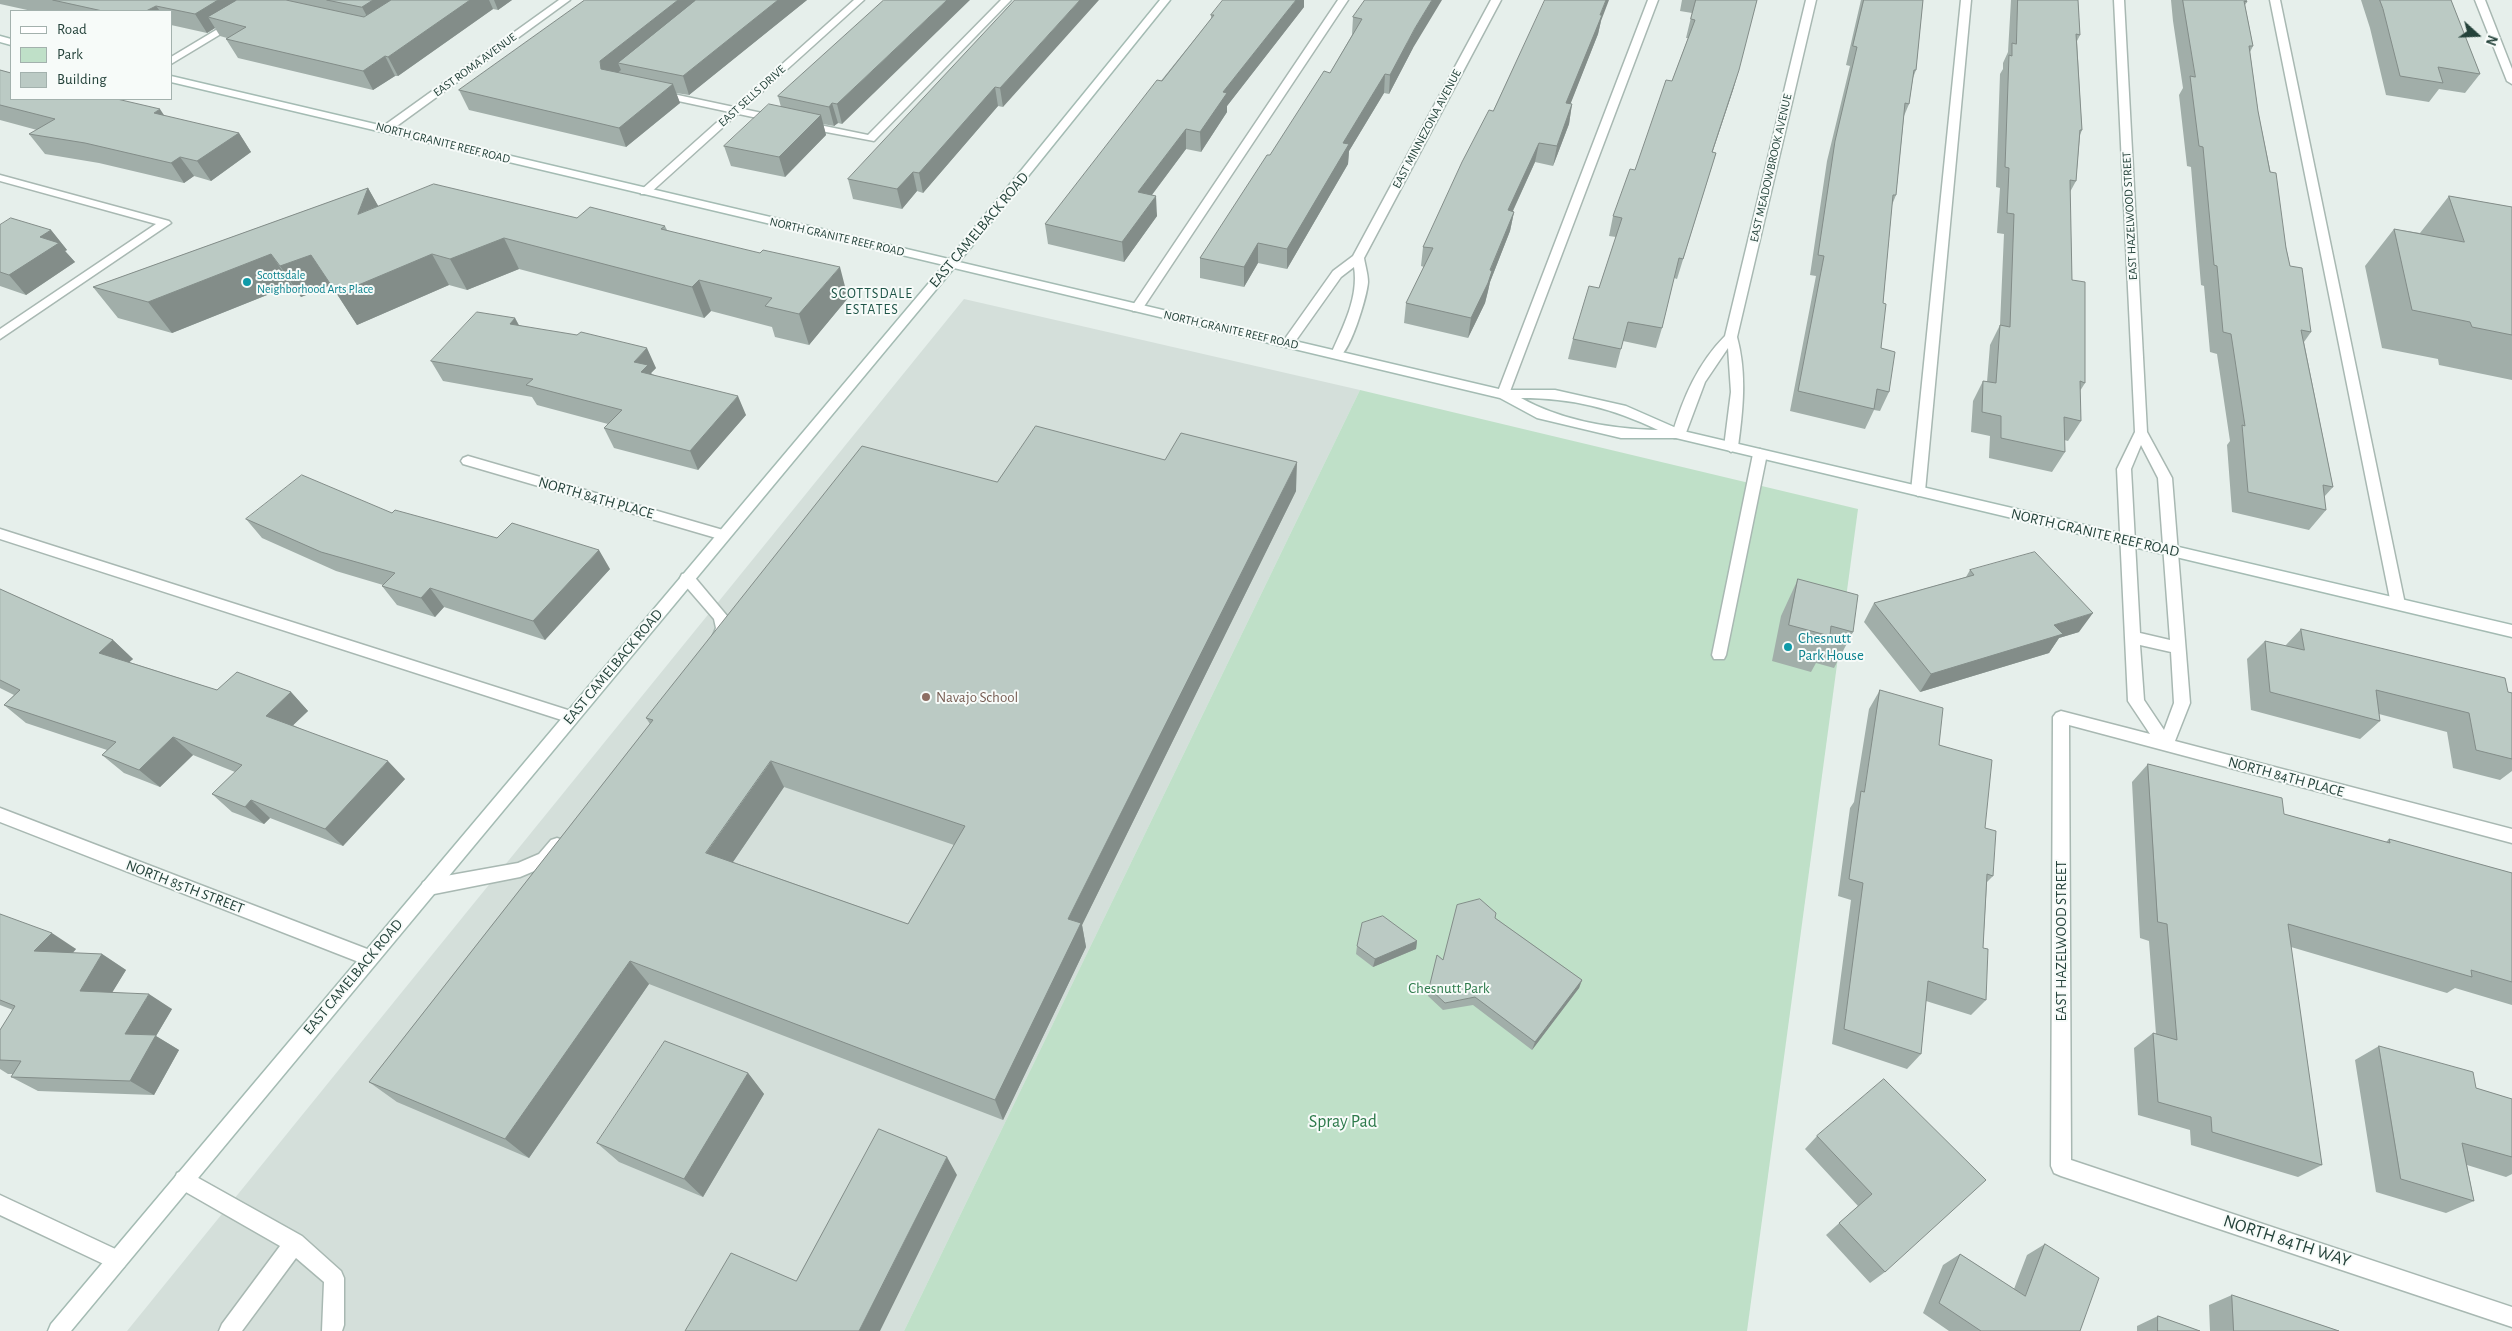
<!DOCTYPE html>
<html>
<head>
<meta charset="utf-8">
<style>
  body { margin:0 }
  #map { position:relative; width:2512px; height:1331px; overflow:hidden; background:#e6efeb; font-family:"Alegreya Sans",sans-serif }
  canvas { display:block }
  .legend { position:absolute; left:10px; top:10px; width:162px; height:90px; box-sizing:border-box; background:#f7fbf9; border:1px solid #a3b1ad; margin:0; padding:6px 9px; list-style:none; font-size:15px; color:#24423a }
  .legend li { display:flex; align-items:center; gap:10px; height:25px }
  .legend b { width:25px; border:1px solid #a3b1ad }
  .north { position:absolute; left:2452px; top:10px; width:50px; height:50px; -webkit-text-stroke:4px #f7fbf9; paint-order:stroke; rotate:110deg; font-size:14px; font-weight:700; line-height:20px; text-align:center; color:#24423a }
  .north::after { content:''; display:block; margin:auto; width:18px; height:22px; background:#24423a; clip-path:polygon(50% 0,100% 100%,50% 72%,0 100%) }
</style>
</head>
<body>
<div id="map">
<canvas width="2512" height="1331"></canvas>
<ul class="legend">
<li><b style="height:6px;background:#fff"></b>Road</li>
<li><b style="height:14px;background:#bfe0c8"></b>Park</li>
<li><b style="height:14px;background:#bbcac4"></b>Building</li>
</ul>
<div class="north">N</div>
</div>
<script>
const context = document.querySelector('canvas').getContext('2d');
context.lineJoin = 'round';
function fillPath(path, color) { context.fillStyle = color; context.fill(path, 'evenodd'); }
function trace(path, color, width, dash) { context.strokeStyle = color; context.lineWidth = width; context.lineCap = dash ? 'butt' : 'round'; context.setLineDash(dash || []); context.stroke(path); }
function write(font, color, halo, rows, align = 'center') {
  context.font = font + ' "Alegreya Sans",sans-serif'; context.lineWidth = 4; context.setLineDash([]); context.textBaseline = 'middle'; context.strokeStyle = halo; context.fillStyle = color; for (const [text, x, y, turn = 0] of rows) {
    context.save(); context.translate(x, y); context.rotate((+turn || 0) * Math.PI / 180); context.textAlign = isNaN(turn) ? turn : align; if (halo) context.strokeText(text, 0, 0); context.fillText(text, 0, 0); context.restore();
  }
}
fillPath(new Path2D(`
  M964 299 1360 390 904 1331H127Z`), '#d4dfda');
fillPath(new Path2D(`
  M1360 390 1858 509 1747 1331H904Z`), '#bfe0c8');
const lane = new Path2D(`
  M1001 0H1011L874 141 805 128 800 125 805 122 868 135Z
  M1338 0H1348L1141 311H1133V305Z
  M1648 0H1658L1509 394 1507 397H1499L1497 394Z
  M1961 0H1971L1925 491 1918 496 1911 491Z
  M2270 0H2280L2405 604 2403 608H2393L2391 604Z
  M659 91 776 116 781 119 776 122 655 96V92Z
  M0 175 169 221 171 223 0 339V329L156 224 0 181Z
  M1760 449 1767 454 1726 655 1724 659H1714L1712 655 1753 454Z
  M0 529 571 711 576 713 579 717 576 721 571 723 0 539Z
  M687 573 692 574 728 617 730 628 723 644H713L711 640 716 628 714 619 682 582 680 578 682 574Z
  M557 838 563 840 565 845 551 864 520 877 429 895 423 892 421 887 423 882 429 879 518 863 539 854 551 840Z
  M184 1170 302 1236 341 1271 344 1278V1325L342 1331H322L324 1282 296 1258 242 1331H219L222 1324 280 1246 177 1187 174 1180 177 1173Z
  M0 1195 124 1253 127 1260 124 1267 117 1270 110 1267 0 1215Z`);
const street = new Path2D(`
  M559 0H570L390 131H382V127Z
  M854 0H864L649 194H641V190Z
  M1491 0H1501L1364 258C1365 265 1368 274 1368 282 1367 296 1350 355 1337 358L1331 354C1343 327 1359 297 1354 267L1341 277 1292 346H1284L1282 343 1284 340 1333 271 1353 256Z
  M1806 0H1816L1737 337C1747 374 1743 410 1738 447L1731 452 1724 447 1731 392 1728 348 1705 382 1684 438H1674L1672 435C1683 398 1698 363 1725 336Z
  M2114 0H2124L2147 432 2172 478 2190 703 2175 741 2512 829V843L2069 725 2071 1160 2512 1307V1327L2061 1176 2054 1173 2051 1166 2053 717 2056 713 2061 711 2150 734 2128 701 2117 469 2135 432ZM2141 445 2158 478 2170 640 2140 633 2131 469ZM2140 645 2171 652 2174 703 2164 730 2144 700Z
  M2475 0H2485L2512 69V84L2507 81Z
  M231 21 239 23 171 64V57Z
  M468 456 723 530 730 535 723 540 463 464 461 461 463 458Z
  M0 808 375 952 378 958 375 964 369 966 0 822Z`);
const secondary = new Path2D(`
  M1160 0H1170L959 262 1503 390H1555L1626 406 1683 431 2512 625V637L1676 438H1621L1537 418 1500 398 954 268 71 1331H48L51 1324 944 265 171 82V76L949 259ZM1521 398C1572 398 1612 408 1658 430 1611 429 1563 421 1521 398Z
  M0 36 11 39V45L0 42Z`);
trace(lane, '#a8b8b2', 3);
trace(street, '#a8b8b2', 3);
trace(secondary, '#a4bbb3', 3);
fillPath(lane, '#fff');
fillPath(street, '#fff');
fillPath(secondary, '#fff');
fillPath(new Path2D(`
  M0 0H512L498 10 493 9 398 76H395L373 90 238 58 226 39 227 38 220 36 215 28 207 33 171 25V11H32L0 4Z
  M585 0H807L689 95 676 93 680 103 626 147 469 110 459 90Z
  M884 0 842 124 838 123 834 126 823 124 826 135 785 177 731 166 724 146 781 107 778 96Z
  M1015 0 1003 107 998 106 923 193 917 191 902 209 853 199 848 179Z
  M1365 0 1413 48 1389 94 1384 93 1349 151 1348 164 1287 269 1258 263 1244 287 1200 278V258L1270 155 1330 73 1352 35 1353 17Z
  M1682 0H1757L1733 90 1712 152 1716 153 1677 279 1674 278 1662 328 1656 348 1623 341 1616 368 1568 359 1573 339 1599 288 1616 237 1609 236 1613 216 1635 170 1672 81 1688 38H1686L1692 13 1680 11Z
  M1861 0H1923L1916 70 1913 78 1909 104 1904 116 1896 195 1892 205 1883 303 1881 348 1889 392 1880 411 1874 410 1865 429 1790 411 1816 276 1810 275 1827 161 1850 66 1846 65Z
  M2011 0H2078L2080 35 2077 41 2082 130 2080 135 2076 181 2070 192 2072 280 2085 383 2080 391 2081 421 2068 441 2064 440 2065 452 2052 472 1989 458 1990 436 1971 432 1973 401 1983 381 1987 382 1990 345 2000 325 2004 234 1997 233 2000 188 1996 187 2000 74 2003 69V63L2008 52Z
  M2171 0H2246L2247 2 2245 5 2253 46 2250 52 2258 111 2290 266 2311 332 2304 342 2333 487 2324 497 2326 510 2309 530 2232 512 2227 445 2230 441 2217 354 2210 352 2204 286 2201 285 2191 167 2187 166 2179 95 2183 88 2173 21Z
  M2361 0H2451L2480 74 2465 93 2439 89 2429 102 2386 95 2370 28Z
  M1304 7 1227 106V112L1201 152 1186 149 1152 195 1157 216 1124 262 1048 244 1045 224 1211 19V15Z
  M1601 21 1598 34 1570 104H1572L1569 124 1553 166 1535 162 1513 211 1514 212 1510 231 1490 282 1488 291 1485 303 1468 338 1404 323 1406 303 1424 267 1421 266 1423 247 1493 111Z
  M0 70 164 116 239 133 251 152 211 181 194 176 184 183 99 163 45 154 29 134 37 130 0 120Z
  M368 188 378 206 577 218 665 226 667 230 848 298 809 345 775 337 772 327 711 311 704 318 519 269 467 290 449 285 357 325 331 285 301 297 292 285 172 333 118 318 93 287Z
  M2449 196 2512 207V380L2439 365 2438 359 2382 348 2365 266 2394 229 2420 233Z
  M0 225 51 230 67 250 65 251 75 262 26 295 0 286Z
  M515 318 519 325 656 368 651 373 652 374 746 415 698 470 614 448 604 428 608 424 537 405 532 397 443 381 431 361Z
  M1165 460 1296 491 1082 925 1086 947 1003 1120 649 984 529 1158 397 1102 369 1082 650 724 646 718 997 482ZM784 787 954 845 908 924 733 862Z
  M392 513 610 569 545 640 444 607 435 617 397 605 382 586 383 585 336 571 262 538 246 519Z
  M1970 570 2079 632 2059 638 2049 653 1920 692 1864 622 1874 603 1966 577Z
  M1798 579 1853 632 1834 668 1816 663 1811 672 1772 661 1781 616Z
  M0 589 113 640 133 659 129 662 217 690 291 692 308 711 293 725 405 779 343 846 270 818 264 824 232 812 212 794 235 772 193 755 160 787 124 773 102 755 107 750 26 723 4 705 14 695 0 688Z
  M2301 629 2512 693V771L2500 780 2453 768 2447 732 2379 714 2380 721 2360 739 2251 710 2247 659 2265 641 2285 646Z
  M1880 690 1939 745 1985 828 1993 876 1987 882 1983 948 1986 1000 1971 1015 1926 1001 1921 1054 1907 1069 1832 1044 1851 900 1838 896 1850 808 1854 802 1869 709Z
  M2148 764 2284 814 2386 842 2389 839 2512 873V1005L2455 988 2447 993 2291 947 2322 1165 2298 1177 2191 1145 2190 1130 2138 1115 2134 1048 2153 1033 2156 1034 2149 941 2140 938 2132 782Z
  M0 914 76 949 73 953 102 954 126 970 112 992 172 1009 156 1036 179 1050 154 1095 38 1091 11 1077 13 1074H8L0 1069V1030L13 1010 0 1005Z
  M1495 918 1582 980 1579 988 1532 1050 1473 1005 1443 1010 1428 996 1437 955 1443 960Z
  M1417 941 1416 949 1373 967 1356 954 1357 946Z
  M2379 1046 2476 1088 2512 1099V1174L2506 1177 2467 1165 2474 1201 2446 1213 2376 1192 2355 1060Z
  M748 1073 764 1094 703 1197 619 1162 597 1143Z
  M1884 1079 1885 1272 1870 1283 1826 1235 1858 1206 1805 1149 1817 1136Z
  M2045 1244 2080 1331H1949L1923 1313 1943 1265 1960 1254 2014 1289 2027 1255Z
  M2232 1295 2339 1331H2210L2209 1305Z
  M2158 1316 2200 1331H2137V1326Z`), '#a1aea9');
fillPath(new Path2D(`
  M218 0H242L208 17 215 28 207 33 195 14Z
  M373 0H412L372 26 362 7Z
  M470 0H489L493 9 398 76 388 57Z
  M494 0H512L498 10Z
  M678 0H708L618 63 621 70 608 81 601 69 600 61Z
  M778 0H807L689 95 683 76Z
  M947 0H970L842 124 837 104Z
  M1080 0H1099L1003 107 1000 88Z
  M1296 0H1304V7L1227 106V112L1201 152 1200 132 1223 92Z
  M1432 0H1442L1413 48 1389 94 1390 75 1415 28Z
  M1606 0H1609L1601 21 1598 34 1563 123 1566 103Z
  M156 6 160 11H146Z
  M385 56 395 76 373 90 363 71Z
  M1739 70 1733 90 1706 172 1712 152Z
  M1385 74 1384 93 1349 151 1348 164 1287 269V249L1343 143Z
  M673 84 680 103 626 147 619 128Z
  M995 87 998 106 923 193 919 173Z
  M832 103 838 123 834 126 829 107Z
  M1572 104 1569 124 1553 166 1557 146Z
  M160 109 173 129 154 113Z
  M821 115 826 135 785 177 779 157Z
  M1186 129V149L1139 212 1138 192Z
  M239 133 251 152 211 181 197 161Z
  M1539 143 1535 162 1504 230 1508 210Z
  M180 157 194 176 184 183 171 163Z
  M913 172 917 191 902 209 897 189Z
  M368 188 385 218 358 214Z
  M1156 196 1157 216 1124 262 1122 242Z
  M1514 212 1510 231 1490 282 1488 291 1485 303 1468 338 1471 318Z
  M51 230 67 250 65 251 75 262 26 295 9 275 40 237Z
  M504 238 519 269 467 290 450 259Z
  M1258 243V263L1244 287V267Z
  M271 254 292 285 172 333 148 302Z
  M432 254 449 285 357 325 337 294Z
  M311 255 331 285 301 297 280 266Z
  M840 267 848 298 809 345 799 314Z
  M699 280 711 311 704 318 692 287Z
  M515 318 525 338 510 324Z
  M647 348 656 368 651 373 657 385 650 391 634 362Z
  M738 396 746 415 698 470 690 451Z
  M1297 462 1296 491 1082 925 1086 947 1003 1120 995 1100 1068 919Z
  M599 550 610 569 545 640 533 621Z
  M430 588 444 607 435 617 421 598Z
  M2093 613 2079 632 2059 638 2049 653 1920 692 1931 674 2054 625Z
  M113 640 133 659 119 671 99 653Z
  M291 692 308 711 284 734 266 716Z
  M173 737 193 755 160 787 139 770Z
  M388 761 405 779 343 846 325 829Z
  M771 761 784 787 722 878 706 853Z
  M251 800 270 818 264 824 245 807Z
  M52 933 76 949 59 967 34 951Z
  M1417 941 1416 949 1373 967 1375 959Z
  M102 954 126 970 104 1006 80 991Z
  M630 961 649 984 529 1158 505 1139Z
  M1582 980 1579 988 1532 1050 1535 1042Z
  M149 994 172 1009 156 1036 179 1050 154 1095 130 1081 125 1034Z
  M748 1073 764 1094 703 1197 684 1179Z
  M947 1157 957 1175 880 1331H859Z`), '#838d89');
const building = new Path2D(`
  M53 0H218L195 14 156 6 146 11H103Z
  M237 0H286L364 17 391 0H470L388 57 385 56 363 71 226 39 246 27 208 17Z
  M327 0H373L362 7Z
  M585 0H678L600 61 601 69 673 84 619 128 459 90Z
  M696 0H778L683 76 618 63Z
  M884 0H947L837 104 832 103 829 107 778 96Z
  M1015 0H1080L1000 88 995 87 919 173 913 172 897 189 848 179Z
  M1223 0H1296L1223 92 1227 93 1200 132 1186 129 1138 192 1156 196 1122 242 1045 224 1157 80 1162 81 1214 15H1211Z
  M1365 0H1432L1415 28 1390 75 1385 74 1343 143 1349 144 1287 249 1258 243 1244 267 1200 258 1267 155H1270L1324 71 1330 73 1362 19 1353 17Z
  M1545 0H1606L1600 15H1602L1566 103 1572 104 1557 146 1539 143 1508 210 1514 212 1490 270 1492 271 1488 283 1471 318 1406 303 1433 248 1423 247 1462 162 1489 110 1493 111Z
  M1696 0H1757L1739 70 1712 152 1716 153 1683 259 1679 258 1662 328 1628 322 1621 349 1573 339 1589 286 1599 288 1622 218 1613 216 1630 169 1635 170 1666 80 1672 81 1695 20 1691 19Z
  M1864 0H1923L1916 70H1914L1909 104 1905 103 1896 195H1893L1883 303 1886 304 1881 348 1895 352 1889 392 1877 389 1874 409 1798 391 1824 256 1818 255 1835 141 1857 47 1853 46Z
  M2018 0H2078L2080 35 2076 34 2082 130H2080L2076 181 2070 180 2072 280 2085 282V383L2080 381 2081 421 2064 417 2065 452 2001 438V416L1982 412 1983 381 1996 383 2000 325 2010 327 2014 214 2007 213 2009 168 2005 167 2009 55 2012 56V43L2016 44Z
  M2183 0H2246L2247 2 2244 1 2253 46H2249L2258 111 2270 172 2276 173 2286 248 2290 266 2302 268 2311 332 2301 330 2333 487 2323 485 2326 510 2248 492 2242 425 2245 426 2231 334 2223 332 2217 266 2214 265 2203 147 2199 146 2190 76 2195 77Z
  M2380 0H2451L2480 74 2438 67 2443 83 2400 76 2383 9Z
  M0 70 11 73V99H117L160 109 154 113 239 133 197 161 180 157 171 163 85 143 29 134 55 119 0 105Z
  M769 104 821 115 779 157 724 146Z
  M434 184 577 218 590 207 665 226 661 229 760 253 763 250 840 267 799 314 765 306 772 298 699 280 692 287 504 238 450 259 432 254 337 294 311 255 280 266 271 254 148 302 93 287 368 188 358 214Z
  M2449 196 2512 207V335L2472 327 2470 322 2412 310 2394 229 2464 242Z
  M11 218 51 230 40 237 59 243 9 275 0 272V225Z
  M477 312 515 318 510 324 577 335 581 332 647 348 634 362 648 365 641 372 738 396 690 451 604 428 622 410 526 385 533 379 431 361Z
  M1036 426 1165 460 1181 433 1297 462 1068 919 1081 923 995 1100 630 961 505 1139 369 1082 653 720 646 718 862 446 997 482ZM771 761 965 826 908 924 706 853Z
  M302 475 392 513 395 510 497 538 512 523 599 550 533 621 430 588 421 598 382 586 395 573 321 552 246 519Z
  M2035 552 2093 613 2054 625 2063 634 1931 674 1874 603 1974 575 1970 570Z
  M1798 579 1858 595 1853 632 1831 626 1830 636 1789 625Z
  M0 589 113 640 99 653 217 690 237 672 291 692 266 716 388 761 325 829 251 800 245 807 212 794 242 765 173 737 139 770 102 755 116 742 4 705 20 690 0 680Z
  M2301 629 2505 678 2508 692 2512 693V759L2476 750 2469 713 2376 690 2380 721 2270 692 2265 641 2304 650Z
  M1880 690 1943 708 1939 745 1992 760 1985 828 1996 831 1993 876 1987 874 1983 948 1988 949 1986 1000 1928 981 1921 1054 1844 1029 1863 883 1849 879 1861 791 1864 792Z
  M2148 764 2282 798 2284 814 2390 843 2389 839 2512 873V982L2471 970 2472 977 2288 924 2322 1165 2212 1132 2211 1117 2158 1102 2153 1033 2177 1040 2167 924 2158 922Z
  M1480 899 1496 913 1495 918 1582 980 1535 1042 1475 997 1445 1003 1429 988 1437 955 1443 960 1457 905Z
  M0 914 52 933 34 951 102 954 80 991 149 994 125 1034 156 1035 130 1081 11 1077 21 1061 0 1060V1030L15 1006 0 1000Z
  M1383 916 1417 941 1375 959 1357 946 1362 923Z
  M665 1041 748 1073 684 1179 597 1143Z
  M2379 1046 2473 1072 2476 1088 2512 1099V1157L2462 1143 2474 1201 2401 1179Z
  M1884 1079 1986 1180 1885 1272 1839 1223 1872 1194 1817 1136Z
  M879 1129 947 1157 859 1331H685L731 1253 796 1281Z
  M2045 1244 2099 1278 2080 1331H1981L1939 1303 1960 1254 2025 1296Z
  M2232 1295 2339 1331H2234Z
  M2158 1316 2200 1331H2158Z`);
fillPath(building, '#bbcac4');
trace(building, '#838d89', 1);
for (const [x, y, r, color] of [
  [247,282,5,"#0f9aa8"],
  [1788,647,5,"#0f9aa8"],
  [926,697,5,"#8d6e63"]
]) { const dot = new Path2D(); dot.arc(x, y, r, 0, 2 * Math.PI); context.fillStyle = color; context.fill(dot); trace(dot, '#f7fbf9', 2); }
write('12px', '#24423a', '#f7fbf9', [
  ["EAST ROMA AVENUE",475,65,-36],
  ["EAST SELLS DRIVE",752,96,-42],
  ["EAST MINNEZONA AVENUE",1427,129,-62],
  ["NORTH GRANITE REEF ROAD",443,143,14],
  ["EAST MEADOWBROOK AVENUE",1771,168,-77],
  ["EAST HAZELWOOD STREET",2130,216,-93],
  ["NORTH GRANITE REEF ROAD",837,237,13],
  ["NORTH GRANITE REEF ROAD",1231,330,13]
]);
write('12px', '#0d838f', '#f7fbf9', [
  ["Scottsdale",257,275],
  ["Neighborhood Arts Place",257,289]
], 'left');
context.letterSpacing = '1px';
write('14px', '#1f5548', '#f7fbf9', [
  ["SCOTTSDALE",872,294],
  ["ESTATES",872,310]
]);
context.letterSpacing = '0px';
write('15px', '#24423a', '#f7fbf9', [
  ["EAST CAMELBACK ROAD",979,230,-50],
  ["NORTH 84TH PLACE",596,498,16],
  ["NORTH GRANITE REEF ROAD",2095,533,13],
  ["EAST CAMELBACK ROAD",613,667,-50],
  ["NORTH 84TH PLACE",2286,777,15],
  ["NORTH 85TH STREET",185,887,21],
  ["EAST HAZELWOOD STREET",2061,941,-90],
  ["EAST CAMELBACK ROAD",353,977,-50]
]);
write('15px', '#0d838f', '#f7fbf9', [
  ["Chesnutt",1798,638],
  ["Park House",1798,655]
], 'left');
write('15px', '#785e54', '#f7fbf9', [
  ["Navajo School",936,697]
], 'left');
write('15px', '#2d7a4b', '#f7fbf9', [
  ["Chesnutt Park",1449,988]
]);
write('18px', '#2d7a4b', '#f7fbf9', [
  ["Spray Pad",1343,1122]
]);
write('18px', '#24423a', '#f7fbf9', [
  ["NORTH 84TH WAY",2287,1241,18]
]);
</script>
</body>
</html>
